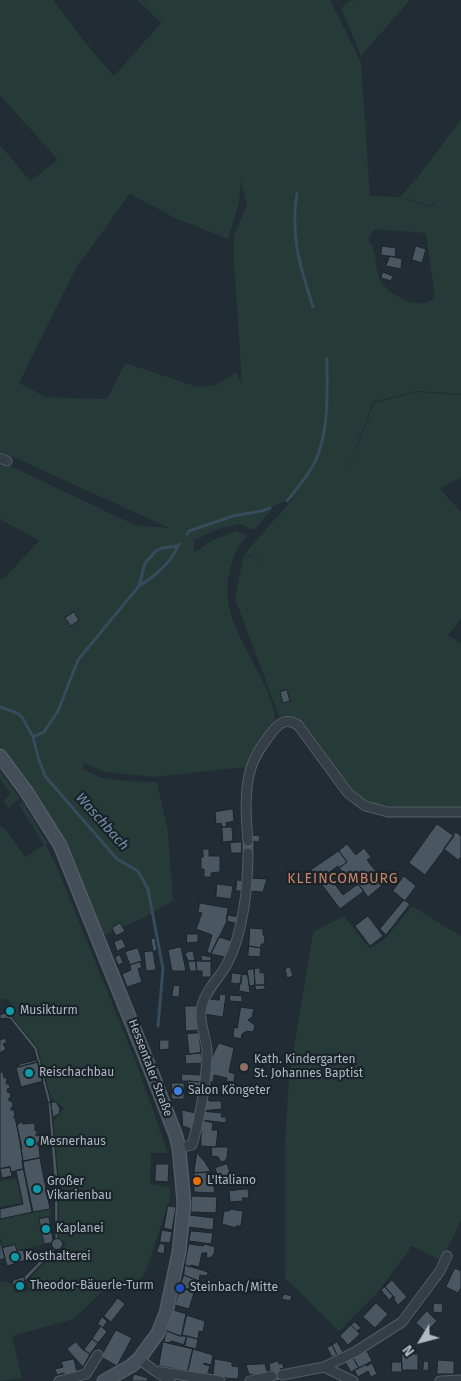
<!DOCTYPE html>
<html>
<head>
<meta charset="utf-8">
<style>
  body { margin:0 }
  #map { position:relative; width:461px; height:1381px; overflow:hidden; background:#212c35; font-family:"Fira Sans",sans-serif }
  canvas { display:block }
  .north { position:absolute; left:396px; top:1316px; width:50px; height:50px; -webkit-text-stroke:4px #1a232a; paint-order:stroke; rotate:233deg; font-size:14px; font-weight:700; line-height:20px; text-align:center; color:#afb9c3 }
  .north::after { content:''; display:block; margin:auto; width:18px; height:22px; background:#afb9c3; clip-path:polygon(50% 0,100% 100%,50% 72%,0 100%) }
</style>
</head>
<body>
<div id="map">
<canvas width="461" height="1381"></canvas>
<div class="north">N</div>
</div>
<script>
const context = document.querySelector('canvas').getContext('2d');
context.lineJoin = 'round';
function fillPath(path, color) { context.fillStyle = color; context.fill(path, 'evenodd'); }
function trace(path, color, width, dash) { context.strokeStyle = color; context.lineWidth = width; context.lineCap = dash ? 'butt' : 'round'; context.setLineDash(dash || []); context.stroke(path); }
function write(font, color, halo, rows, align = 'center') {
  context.font = font + ' "Fira Sans",sans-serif'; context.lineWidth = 4.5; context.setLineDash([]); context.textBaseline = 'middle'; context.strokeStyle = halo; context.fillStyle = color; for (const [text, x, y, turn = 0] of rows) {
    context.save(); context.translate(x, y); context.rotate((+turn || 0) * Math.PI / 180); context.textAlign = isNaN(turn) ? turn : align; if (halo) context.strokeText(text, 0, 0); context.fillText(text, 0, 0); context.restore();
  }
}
fillPath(new Path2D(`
  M0 0H53L88 46 114 76 161 23 137 0H330L361 62 370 196 398 197 432 207 436 200 431 206 400 197 416 179 461 119V394L417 391 373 402 346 475 374 403 417 392 461 395V477L440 489 461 512V619L448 635 461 644V807L408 809 366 802 349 789 303 725 281 721 235 599 244 554 265 563 245 553 293 499 297 503 292 498 265 510 251 513 271 511 254 530 240 524 221 528 206 534 199 539H194V553L213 540 236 531 247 536C235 549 235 553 230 570 215 627 270 669 276 722L263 736 247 767 154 777 105 772 83 763V769L102 778 127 781 157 782 168 832 173 901 141 919 104 935 87 899 70 852 43 808 0 746V580L5 577 39 541 0 519V461L135 525 169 528 0 451V145L30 181 58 160 0 95ZM241 180 247 205 234 236V261L242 384 236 372 216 385 197 387 125 363 107 399 46 397 19 383 76 268 130 194 175 218 228 239 239 203ZM374 229 426 233 435 298C432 299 427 303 424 303 409 305 384 292 379 277 374 265 378 250 368 240Z
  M355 0H410L361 56 341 8 349 1Z
  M0 771 20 798 9 808 3 801 11 794 0 779Z
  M23 802 47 843 46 844 59 872 137 1065 168 1153H151L150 1184 170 1187V1199L145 1273 138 1283 111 1282 74 1319 12 1336 22 1378 0 1381V1281L13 1284 15 1293 29 1290 27 1281 55 1253 63 1250 66 1244 58 1237V1180L53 1122 64 1108 50 1097 37 1048 11 1016 15 1014 14 1009 8 999 0 1000V828L1 826 7 831 25 857 44 845 19 805Z
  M412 906 461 936V1220L442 1261 412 1246 377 1293 339 1331 285 1278V1140L289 1078 313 932 344 916 370 949 386 938Z
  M16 1178 22 1203 0 1207V1181Z
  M50 1209 51 1217 39 1219 44 1244 17 1251 15 1245 2 1248 0 1239V1219Z`), '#263a38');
trace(new Path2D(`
  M297 193C290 235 300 267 313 307
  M287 501C299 486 313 470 319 452 329 422 327 389 327 358
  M187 534 189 531 233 516 262 511 270 508
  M139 586C156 575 170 564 178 546
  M0 707 17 713 22 717 33 737 38 757 45 776 117 859 138 871 148 889 163 969 158 1026
  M33 737 44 732 58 711 78 660 139 586 145 563 156 551 162 548 178 546 179 544`), '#364b5b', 3);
const building = new Path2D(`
  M382 246 396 248 395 257 381 255Z
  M416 246 426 249 422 263 412 260Z
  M390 256 402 259 401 269 386 266Z
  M383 272 393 276 391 281 381 278Z
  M74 612 79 620 71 626 65 618Z
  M287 690 290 701 283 703 280 692Z
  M233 809 234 821 226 823 227 827H222L221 823 216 824 215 812Z
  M437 824 454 836 425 875 409 863Z
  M222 827H232L233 841 223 842Z
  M456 832 461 836V857L458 860 444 849Z
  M252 835 260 836 259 842 252 841Z
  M242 841H254V853H242Z
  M242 842V853H231L230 843Z
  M347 844 356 855 364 848 371 857 367 860 385 883 368 897 350 874 347 877 339 868 347 862 339 851Z
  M203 849H209V856H220V872L211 873V877H204V869H201V857H203Z
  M339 851 347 862 339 868 338 866 327 874 343 895 358 884 364 891 340 909 311 870Z
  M404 876 416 886 405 901 393 891Z
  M250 878 267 879 263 892 249 891Z
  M237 880 243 881 242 891H236Z
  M217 884 233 886 231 899 216 897Z
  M404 900 410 904 386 935 380 929Z
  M200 903 228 908 227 921 211 954 207 952 212 935 196 929 202 913 198 912Z
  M227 915 240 917 238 924 227 921Z
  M368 916 383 936 370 946 355 926Z
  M120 923 125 931 116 936 112 928Z
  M250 928 263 929V935L265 936 264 944H261V948L249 946Z
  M187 934H198V942L187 943Z
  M219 937 232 941 225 957 211 954Z
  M155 938 157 951H153L151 939Z
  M122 939 126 947 117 951 114 942Z
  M249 946 261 948 260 957 248 956Z
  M181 947 186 971H172L168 950Z
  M138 948 142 961 130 965 125 952Z
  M153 951 156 970 146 971 144 952Z
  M193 951 195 961H188L185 953Z
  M120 955 123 963 118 965 115 957Z
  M201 955 211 957V961H202Z
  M188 961H196L197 971H190Z
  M196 961H211V977H202V971H197Z
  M140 962 142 967 138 969 142 982 127 987 122 974 131 970 130 965Z
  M290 967 293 976 287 978 285 969Z
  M260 968V973L264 972 265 985H255L254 969Z
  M254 969 255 985 249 986 247 970Z
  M232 973 242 974 241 984 231 983Z
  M242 974 248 975 250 993 239 991Z
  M174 985 180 986 179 997 172 996Z
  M255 985H265V989L256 990Z
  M220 994 226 995 223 1017 204 1014 206 999 219 1000Z
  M230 995 242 996V1002L230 1001Z
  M185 1006H198V1030L186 1031Z
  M5 1011a5 5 0 1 1 10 0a5 5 0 1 1-10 0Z
  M241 1007 254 1009 252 1017 248 1020 255 1025 254 1030 252 1032 247 1031 242 1034 241 1039 233 1037 234 1027 237 1028Z
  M6 1013 8 1016H11L37 1048 51 1102 48 1103 34 1049 10 1019 5 1018 0 1019V1015Z
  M199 1033 201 1053 189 1054 187 1034Z
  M0 1037 1 1040 5 1038 7 1042 3 1044 6 1049 0 1053Z
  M160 1040H169V1049L160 1050Z
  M219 1043 234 1048 229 1072 235 1074 234 1082 226 1081 227 1078 214 1075 213 1082 207 1081 211 1059Z
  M201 1053 202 1063 186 1064 185 1055Z
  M37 1060 38 1062 19 1067 18 1065Z
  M38 1062 43 1081 21 1087 16 1068Z
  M3 1072 4 1078 7 1077 6 1084H9L10 1088 7 1089 8 1093 10 1092 11 1097 9 1098V1101H12L13 1107 11 1108V1110H14L15 1117H13L15 1118 22 1148H21L24 1169 11 1172 10 1167 0 1169V1073Z
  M182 1074 202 1075 201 1082 182 1081Z
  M188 1081 201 1082V1092L187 1091Z
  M172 1083H184V1099H172Z
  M203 1099H209V1101H221L222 1109 202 1111Z
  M51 1102H56L60 1109 59 1114 53 1117Z
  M51 1102 58 1180V1238L55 1239 54 1180 48 1103Z
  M182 1110 196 1113 194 1130 183 1126Z
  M202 1111 222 1113 221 1117H226V1123L202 1120Z
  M202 1120 213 1123 212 1130H218L216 1147 201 1146Z
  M22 1122 23 1124 35 1123V1131L37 1130V1133L36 1134V1136L39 1135 42 1138 40 1141 37 1143V1145H39L40 1158 23 1161 17 1125Z
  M212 1147H228L227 1158 225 1161 221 1162 218 1157 212 1156Z
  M197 1153 205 1162 211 1172 194 1173Z
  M40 1158 50 1209 32 1212 22 1162Z
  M156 1164H169L168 1182 155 1181Z
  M227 1164 233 1181 220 1185 215 1168Z
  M10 1167 12 1176 2 1178 0 1169Z
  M24 1169 33 1212 0 1219V1209L23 1204 16 1171Z
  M211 1172 215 1193 194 1192V1173Z
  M248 1189 249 1198H242L243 1201 230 1202 229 1191Z
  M192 1196 217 1197 216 1213 191 1212Z
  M168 1206 176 1207 172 1230 164 1228Z
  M229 1209 243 1211 241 1226H236V1228L222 1224 224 1211H229Z
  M189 1215 214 1218 213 1230 188 1227Z
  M49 1217 53 1240 51 1243 44 1244 39 1219Z
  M162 1230 172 1232 170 1243 160 1242Z
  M191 1231 213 1233 211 1244 189 1241Z
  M51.5 1244a5.5 5.5 0 1 1 11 0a5.5 5.5 0 1 1-11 0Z
  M0 1239 5 1258 0 1260Z
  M160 1243 165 1245 164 1254 157 1252Z
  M189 1244 203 1246 205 1244 215 1247 214 1254 210 1258 206 1257 207 1253H202L199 1267 191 1265 190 1267 185 1265Z
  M15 1245 17 1251 23 1250 26 1260 7 1266 2 1248Z
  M51 1247 55 1250 25 1281 24 1277 51 1250 50 1248Z
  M185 1265 208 1272 207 1276 200 1275 199 1281 184 1275Z
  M455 1268 461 1271V1288L458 1293 446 1287Z
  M184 1275 198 1281 195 1292 180 1286Z
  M24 1277 26 1288 15 1291 12 1281Z
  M392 1280 407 1297 398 1305 394 1300 395 1298 385 1287Z
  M181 1287 194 1293 189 1309 175 1305Z
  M385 1287 393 1296 389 1300 381 1290Z
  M284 1294 292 1296 290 1301 282 1299Z
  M118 1298 125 1304 111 1322 104 1316Z
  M376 1303 388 1314 375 1328 363 1317Z
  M434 1303 443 1304 442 1313 433 1312Z
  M173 1310 187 1314 182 1335 180 1336 167 1331Z
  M427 1311 437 1321 426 1332 416 1323Z
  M186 1315 205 1321 203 1332 199 1331 198 1339 182 1335Z
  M102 1317 107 1321 103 1328 98 1324Z
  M355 1322 361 1328 357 1331 351 1325Z
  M351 1325 360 1334 348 1345 340 1336Z
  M101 1326 107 1332 98 1343 92 1339Z
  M116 1330 132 1338 117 1366 101 1357Z
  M167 1331 180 1336H187L185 1345 171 1341 170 1343 164 1342Z
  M187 1336 198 1339 196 1349 184 1346Z
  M92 1339 98 1343 90 1354 84 1350Z
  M76 1342 84 1351V1350L90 1354 83 1367 67 1349Z
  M163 1342 193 1349 188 1371 159 1366Z
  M337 1342 343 1352 337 1355 332 1345Z
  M332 1345 337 1355 332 1357 327 1348Z
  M193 1349 213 1355 211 1365 204 1363 203 1364 210 1366 207 1376 188 1371Z
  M367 1351 372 1361 359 1368 353 1358Z
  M402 1354H418V1370H402Z
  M353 1358 359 1368 351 1372 345 1362Z
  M74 1359 77 1372 65 1375 64 1373 57 1375 55 1369 63 1367 61 1362Z
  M215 1359 232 1362V1366L239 1367 238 1379 213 1377Z
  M438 1360 454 1361V1374H437Z
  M278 1361 279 1364 282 1363 284 1368 280 1369 283 1380 274 1381 269 1368H270L269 1364Z
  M424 1361 429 1362 428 1371 423 1370Z
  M392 1362H402V1372H392Z
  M372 1363 377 1374 371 1377 368 1371 358 1377 354 1370 367 1364V1366Z
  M265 1364 268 1374 261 1376 249 1374 246 1365Z
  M134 1374 148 1378 147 1381H132Z`);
fillPath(building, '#4a5761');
trace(building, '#1c252c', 1);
const street = new Path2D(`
  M0 458 7 461
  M248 841C246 818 244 790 251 768 255 754 264 743 272 732 280 722 287 718 298 725L348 793 365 806 388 812H461
  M179 1148 192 1145C200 1119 207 1078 207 1051 206 1036 198 1021 202 1006 206 989 219 979 227 964 243 934 248 887 248 853
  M139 1359 155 1371 220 1381
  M324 1367 353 1381
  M155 1371 170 1381
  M282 1375 324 1367 355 1352 402 1322 440 1271 447 1256
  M59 1381 86 1374 98 1355
  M250 1381 272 1376
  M440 1381 461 1380`);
const secondary = new Path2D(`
  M0 756 26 791 60 845 153 1076 176 1136 179 1148 184 1203 179 1252 166 1313 158 1333 139 1359 131 1366 104 1381`);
trace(street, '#525c64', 11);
trace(secondary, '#525c64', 15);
trace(street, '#353e46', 9);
trace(secondary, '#434e59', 12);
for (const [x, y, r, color] of [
  [10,1011,5,"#0f9aa8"],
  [244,1067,5,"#8d6e63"],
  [29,1073,5,"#0f9aa8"],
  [178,1091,5,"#3f7fe0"],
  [30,1142,5,"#0f9aa8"],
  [197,1181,5,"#e8710a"],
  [37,1189,5,"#0f9aa8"],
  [46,1229,5,"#0f9aa8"],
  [15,1257,5,"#0f9aa8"],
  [20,1286,5,"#0f9aa8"],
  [180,1288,5,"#1a4fb4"]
]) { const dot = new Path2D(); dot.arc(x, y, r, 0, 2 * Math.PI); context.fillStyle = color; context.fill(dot); trace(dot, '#1a232a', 2); }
write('12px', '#afb9c3', '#1a232a', [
  ["Musikturm",20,1011],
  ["Kath. Kindergarten",254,1060],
  ["St. Johannes Baptist",254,1074],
  ["Reischachbau",39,1073],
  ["Salon Köngeter",188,1091],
  ["Mesnerhaus",40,1142],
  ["L'Italiano",207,1181],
  ["Großer",47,1182],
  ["Vikarienbau",47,1196],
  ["Kaplanei",56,1229],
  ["Kosthalterei",25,1257],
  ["Theodor-Bäuerle-Turm",30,1286],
  ["Steinbach/Mitte",190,1288]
], 'left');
write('12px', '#afb9c3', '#1a232a', [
  ["Hessentaler Straße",150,1068,69]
]);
write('italic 14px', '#718ea4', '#1a232a', [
  ["Waschbach",102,822,48]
]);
context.letterSpacing = '1px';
write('14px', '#ca8363', '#1a232a', [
  ["KLEINCOMBURG",343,879]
]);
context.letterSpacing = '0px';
</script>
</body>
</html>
